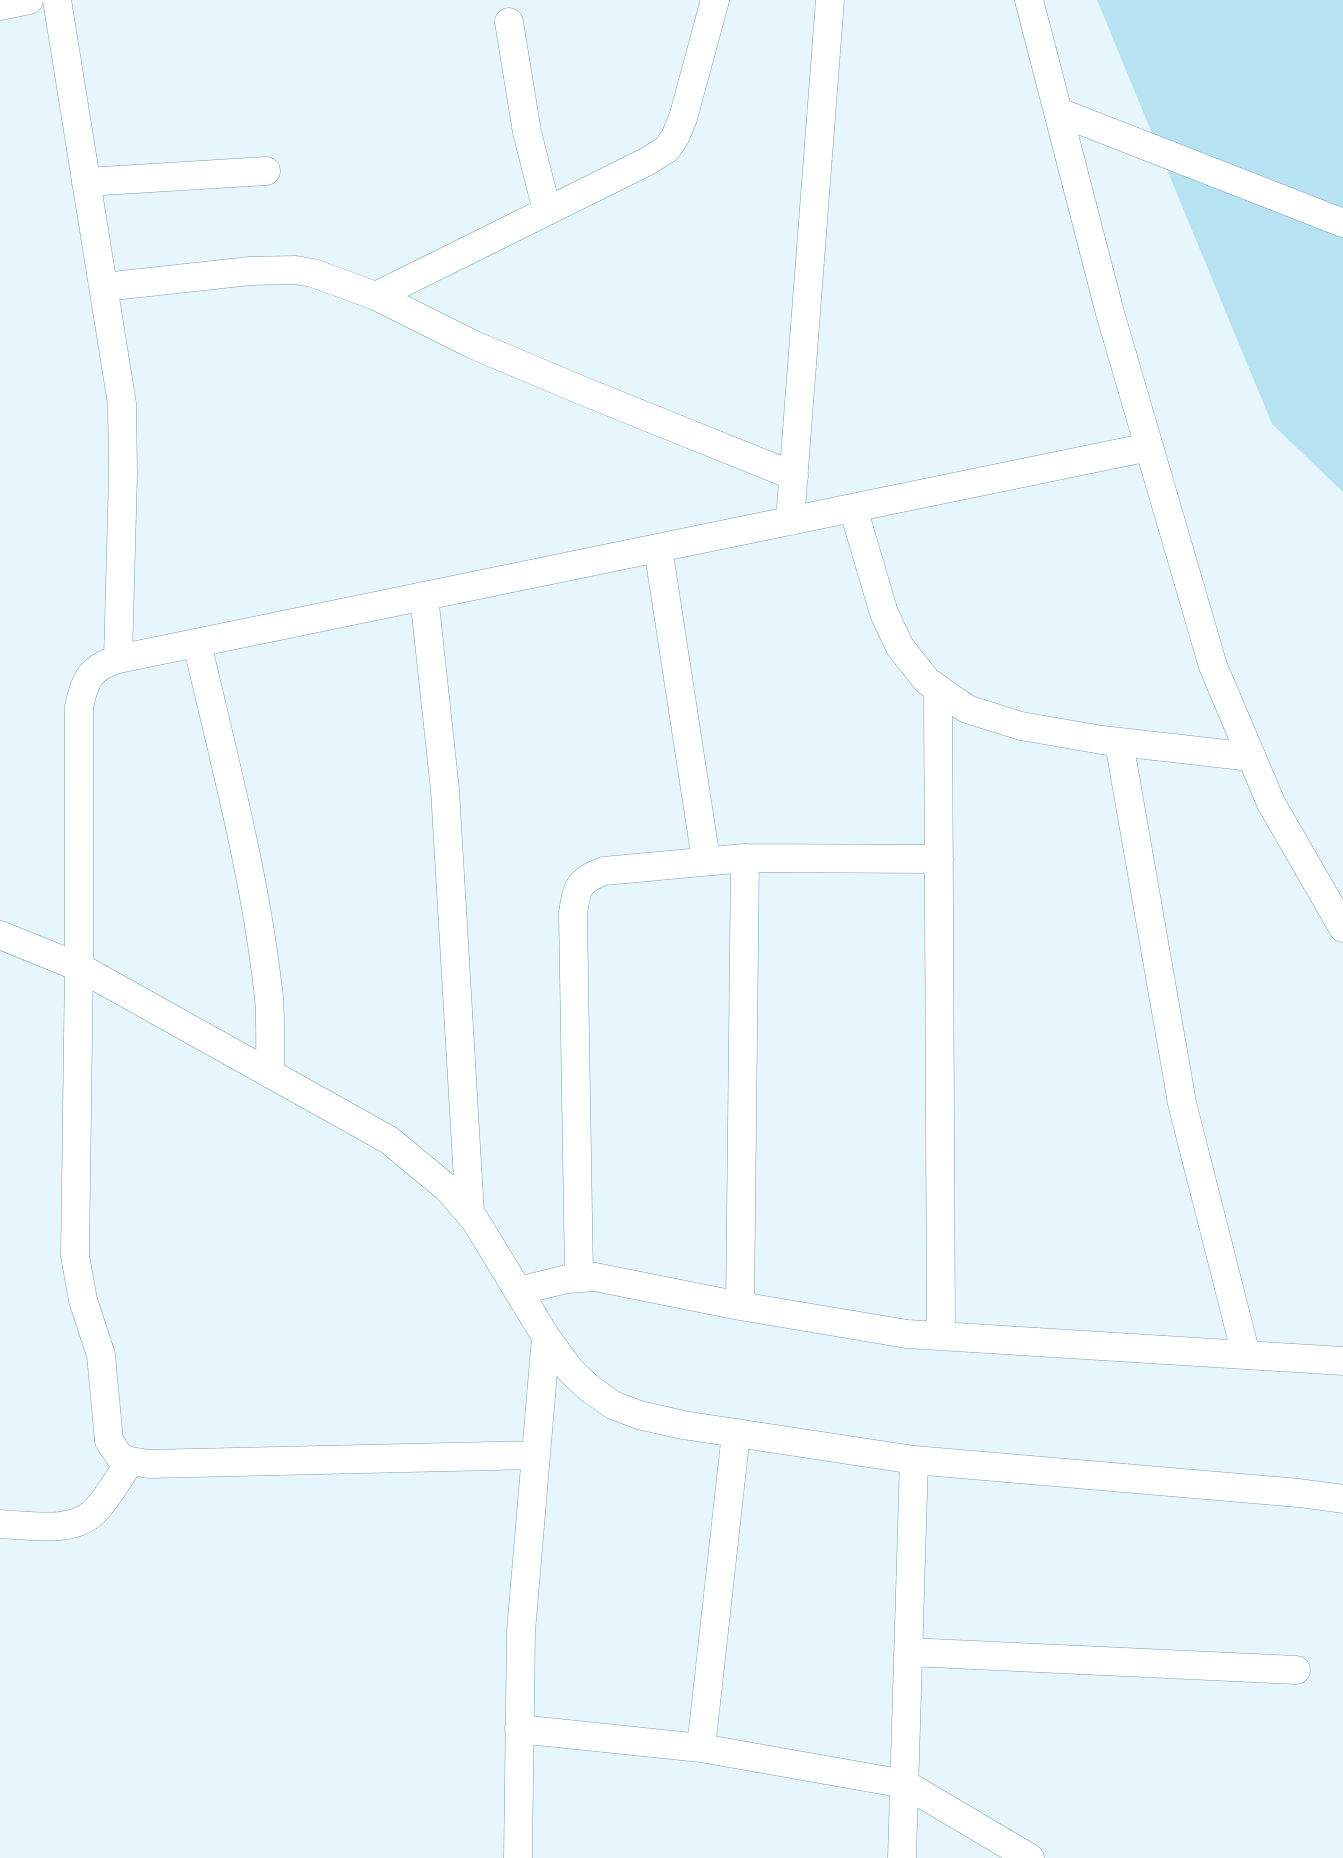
<!DOCTYPE html>
<html>
<head>
<meta charset="utf-8">
<style>
  body { margin:0 }
  canvas { display:block; background:#e6f6fc }
</style>
</head>
<body>
<canvas width="1343" height="1858"></canvas>
<script>
const context = document.querySelector('canvas').getContext('2d');
context.lineJoin = 'round';
function fillPath(path, color) { context.fillStyle = color; context.fill(path, 'evenodd'); }
function trace(path, color, width, dash) { context.strokeStyle = color; context.lineWidth = width; context.lineCap = dash ? 'butt' : 'round'; context.setLineDash(dash || []); context.stroke(path); }
fillPath(new Path2D(`
  M1097 0H1343V492L1272 424Z`), '#b7e2f2');
const minor = new Path2D(`
  M57 0 122 404 123 474 118 659
  M1029 0 1110 313 1213 666 1271 803 1343 928
  M0 6 29 0
  M509 22 527 132 547 211
  M1059 112 1343 223
  M86 182 266 171
  M104 287 250 271 295 270 313 273 376 296 474 345 583 391 794 476
  M376 296 648 161 667 149 675 137 683 118 715 0
  M853 508 884 613 900 647 927 681 967 709 1021 726 1102 740 1252 757
  M790 521 830 0
  M658 548 706 860
  M424 596 445 790 470 1214
  M197 643C224 760 256 878 269 998 271 1023 270 1049 270 1074
  M938 689 941 1336
  M1119 742 1182 1103 1246 1355
  M0 935 79 967 389 1140 447 1188 475 1220 546 1337 570 1370 589 1388 613 1405 639 1415 683 1425 914 1460 1299 1493 1343 1499
  M579 1277 573 913C577 887 578 881 604 871L745 858 939 859
  M518 1291 567 1279 595 1277 740 1306 907 1334 1343 1361
  M740 1306 745 858
  M536 1455 149 1464 130 1461 120 1457 109 1441 101 1355 83 1300 75 1256 79 967V707C85 679 90 668 118 659L1149 447
  M0 1524C28 1525 72 1534 94 1512 108 1498 119 1478 130 1461
  M909 1652 1296 1670
  M519 1729 701 1748 905 1784 1030 1858
  M701 1748 736 1433
  M518 1858 521 1631 546 1337
  M902 1858 914 1460`);
trace(minor, '#7aa1b0', 29);
trace(minor, '#fff', 28);
</script>
</body>
</html>
